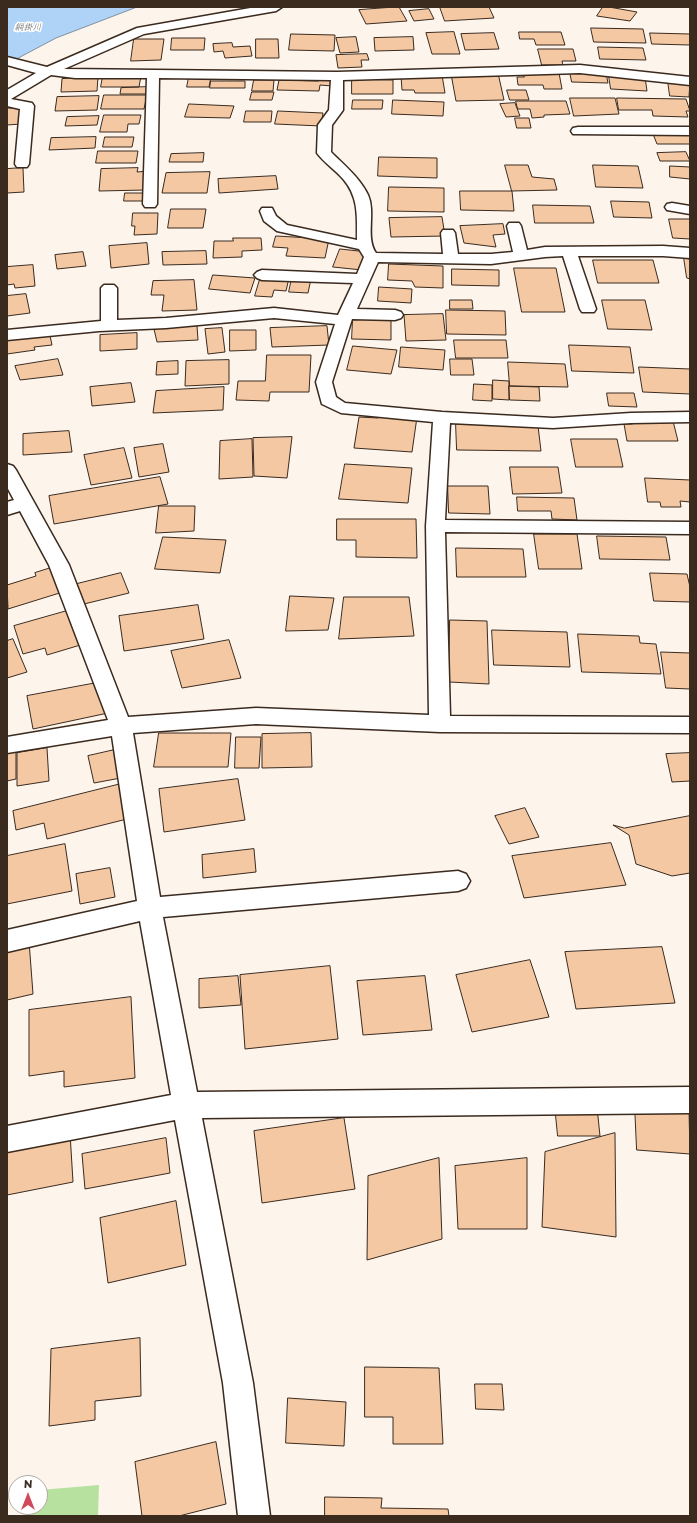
<!DOCTYPE html>
<html>
<head>
<meta charset="utf-8">
<style>
  body { margin:0 }
  #map { position:relative; width:697px; height:1523px; overflow:hidden; background:#fdf4ec; font-family:"Playpen Sans",sans-serif }
  canvas { display:block }
  .frame { position:absolute; inset:0; border:8px solid #3b2a1e; pointer-events:none }
  .north { position:absolute; left:8px; top:1475px; width:40px; height:40px; box-sizing:border-box; background:#fff; border:1px solid #b1aaa5; border-radius:50%; rotate:0deg; font-size:11px; font-weight:700; line-height:16px; text-align:center; color:#3b2a1e }
  .north::after { content:''; display:block; margin:auto; width:14px; height:18px; background:#d1495b; clip-path:polygon(50% 0,100% 100%,50% 72%,0 100%) }
</style>
</head>
<body>
<div id="map">
<canvas width="697" height="1523"></canvas>
<div class="frame"></div>
<div class="north">N</div>
</div>
<script>
const context = document.querySelector('canvas').getContext('2d');
context.lineJoin = 'round';
function fillPath(path, color) { context.fillStyle = color; context.fill(path, 'evenodd'); }
function trace(path, color, width, dash) { context.strokeStyle = color; context.lineWidth = width; context.lineCap = dash ? 'butt' : 'round'; context.setLineDash(dash || []); context.stroke(path); }
function write(font, color, halo, rows, align = 'center') {
  context.font = font + ' "Playpen Sans","Klee One",sans-serif'; context.lineWidth = 3; context.setLineDash([]); context.textBaseline = 'middle'; context.strokeStyle = halo; context.fillStyle = color; for (const [text, x, y, turn = 0] of rows) {
    context.save(); context.translate(x, y); context.rotate((+turn || 0) * Math.PI / 180); context.textAlign = isNaN(turn) ? turn : align; if (halo) context.strokeText(text, 0, 0); context.fillText(text, 0, 0); context.restore();
  }
}
fillPath(new Path2D(`
  M99 1485 98 1516H27V1507H40V1490Z`), '#b7e19e');
const water = new Path2D(`
  M7 7H137L56 38 7 64Z`);
fillPath(water, '#aed3f7');
trace(water, '#808fa0', 1);
const building = new Path2D(`
  M399 7 407 21 366 24 359 10Z
  M440 7H489L494 18 445 21Z
  M603 7H609L637 12 630 21 597 16Z
  M429 9 434 19 414 21 409 11Z
  M591 28 643 29 646 43 594 42Z
  M454 32 460 54H432L426 33Z
  M519 32H561L565 45H536L534 39H520Z
  M494 33 499 49 465 50 461 34Z
  M650 33 690 34V45L652 44Z
  M291 34 335 35 334 51 289 50Z
  M356 37 359 52 340 53 336 38Z
  M413 37 414 50 375 51 374 38Z
  M172 38H205L204 50H171Z
  M134 39H164L161 60 131 61Z
  M256 39H278L279 58H256Z
  M232 43 233 47 250 46 252 56 225 58 223 51 214 52 213 44Z
  M598 47 643 48 646 60 600 59Z
  M538 49H573L576 61H562L563 65H542Z
  M367 54 369 60H361L362 67 338 68 336 55Z
  M570 72 606 73 608 83 572 82Z
  M498 73 504 100 456 101 451 74Z
  M523 73H559L562 89H544L543 85H518L517 77H524Z
  M442 75 445 93H415L414 90H402L401 76Z
  M103 76H141L139 87H101Z
  M609 76 645 77 647 91 611 89Z
  M98 77 97 91 61 92 62 79Z
  M189 77H211L209 87H187Z
  M319 78H332V86L320 85 319 91 277 90 279 80 318 81Z
  M352 79 393 80V94H352Z
  M254 80H274L273 91H252Z
  M211 81H245V88H210Z
  M668 81 690 82 689 97 670 96Z
  M147 87 146 94H120L121 88Z
  M507 90H526L529 100H510Z
  M252 92H274L272 100H250Z
  M104 95H147L144 109H101Z
  M99 96 97 110 55 111 57 97Z
  M570 98H615L619 114 574 116Z
  M617 98 686 99 690 111H686L688 117 653 116 652 110H619Z
  M353 100H383L382 109H352Z
  M393 100 444 102 443 116 392 114Z
  M516 101H566L570 114 544 115V117L532 118 530 109H518Z
  M515 103 520 116 506 117 500 104Z
  M189 104 234 106 230 118 185 117Z
  M7 108H23L21 124 7 125Z
  M246 111H272L271 122H244Z
  M278 111 323 113 321 126 275 124Z
  M104 115H141L139 124H128L127 132H100Z
  M99 116 97 125 65 126 67 117Z
  M515 118H529L531 128H517Z
  M690 133V144H657L653 134Z
  M96 137 95 148 49 150 51 138Z
  M105 137H134L132 147H103Z
  M98 151H138L136 163H96Z
  M686 152 690 161H660L657 153Z
  M204 153 203 162H169L171 154Z
  M379 157 437 158V178L378 176Z
  M505 165H528L532 177 554 179 557 190 512 191Z
  M593 165 638 166 643 188 596 187Z
  M670 166 690 167V179L670 177Z
  M23 168 24 192 7 193V169Z
  M138 168 137 172 148 171 146 190 99 191 101 169Z
  M210 172 207 193H162L166 173Z
  M276 176 278 189 219 193 218 179Z
  M389 187 444 188V212L388 211Z
  M460 191H512L514 211 461 210Z
  M125 193H147L146 201H124Z
  M611 201 649 202 652 218 614 217Z
  M533 205 590 206 594 223H535Z
  M171 209H206L203 228H168Z
  M133 213H158L157 234 134 235 135 226H132Z
  M442 217 445 236 391 237 389 218Z
  M669 219H690V239L673 238Z
  M503 224 505 234 493 235 496 247 464 243 460 226Z
  M276 236 329 239 325 258 286 256 288 248 273 247Z
  M233 238H261L262 250 242 251V257L213 258 214 241H233Z
  M147 243 149 264 111 268 109 246Z
  M340 249 368 252 362 270 333 267Z
  M206 251 207 264 163 265 162 252Z
  M83 252 86 266 57 269 55 255Z
  M684 258 690 259V279L687 278Z
  M593 260H653L659 283H598Z
  M389 264 443 266V288L415 287 412 281 388 280Z
  M33 265 35 286 15 288 14 284 7 285V267Z
  M514 268H556L565 312H522Z
  M452 269 499 270V286L452 285Z
  M213 275 255 278 250 293 209 289Z
  M261 276 289 278 286 291 274 290 272 297 255 296Z
  M292 278 311 279 308 293 289 292Z
  M194 280 197 310 162 311 164 295H151L153 281Z
  M379 287 412 289 411 303 378 301Z
  M26 294 30 313 7 316V296Z
  M450 300H472L473 309H450Z
  M602 300H645L652 330 608 329Z
  M446 310 505 311 506 335 447 334Z
  M443 314 446 340 406 341 404 315Z
  M353 318H391V340L352 339Z
  M197 326 198 340 157 342 154 329Z
  M327 326 329 345 272 347 270 328Z
  M222 328 225 352 208 354 205 329Z
  M230 330H256V350L230 351Z
  M49 331 52 345 34 347 35 350 7 354V337Z
  M137 333V349L100 351V335Z
  M454 340H506L508 358H456Z
  M569 345 630 347 634 373 572 371Z
  M353 346 397 350 391 374 347 370Z
  M401 347 445 350 443 370 399 367Z
  M267 355H311L309 392H270L269 401 236 400 238 381H265Z
  M58 359 63 375 20 380 15 366Z
  M450 359H472L474 375H451Z
  M229 360V384L185 386 186 361Z
  M178 361V374L156 375 157 362Z
  M508 362 565 364 568 387 510 386Z
  M639 367 690 369V394L643 392Z
  M493 380 509 381V400L493 399Z
  M131 383 135 402 92 406 90 387Z
  M474 384 492 385V401L473 400Z
  M509 386 539 387 540 401 510 400Z
  M224 387 223 410 153 413 156 391Z
  M607 393H634L637 407 609 406Z
  M382 414 417 417 412 452 354 448 359 417 378 418Z
  M632 421H673L678 441H627L624 424H632Z
  M456 424 538 426 541 451 457 450Z
  M69 431 72 452 23 455V434Z
  M292 437 287 478 254 476 253 438Z
  M252 439 253 477 219 479 220 441Z
  M571 439H617L623 467H576Z
  M163 444 169 472 139 477 134 448Z
  M124 448 132 478 91 485 84 455Z
  M345 464 412 468 408 503 339 499Z
  M510 467H558L562 493 513 494Z
  M160 477 168 504 54 524 49 496Z
  M645 478 690 480V502L680 501 681 507H661L660 502H648Z
  M448 486H488L490 514 449 513Z
  M517 497 574 498 577 520 552 519 551 511H518Z
  M159 506H195L194 531 156 533Z
  M337 519H416L417 558 356 557V540H337Z
  M534 534H577L582 569H539Z
  M597 536 666 537 670 560 600 559Z
  M163 537 226 540 220 573 155 569Z
  M456 548 523 549 526 577H457Z
  M54 567 66 591 8 609 7 585 36 576 35 573Z
  M121 573 129 593 84 604 77 584Z
  M650 573 687 574 690 587V602L654 601Z
  M290 596 334 598 328 630 286 631Z
  M344 597H409L414 636 339 639Z
  M198 605 204 639 124 651 119 616Z
  M74 609 87 643 47 655 45 648 23 654 14 626Z
  M450 620 487 621 489 684 449 682Z
  M492 630 567 632 570 667 494 665Z
  M578 634 639 636 640 643 656 644 661 674 582 672Z
  M13 639 27 672 7 678V641Z
  M229 640 241 678 182 688 171 651Z
  M661 652 690 653V689L666 688Z
  M102 682 108 713 33 729 27 696Z
  M159 733H231L228 767H154Z
  M311 733 312 767 262 768V734Z
  M236 737H261L259 768H235Z
  M16 748V779L7 781V749Z
  M47 748 49 781 17 786V753Z
  M119 749 126 777 94 783 88 756Z
  M690 753V781L672 782 666 754Z
  M238 779 245 820 164 832 159 789Z
  M121 784 131 818 47 839 44 823 16 830 13 811Z
  M525 808 539 837 509 844 495 816Z
  M690 816V873L672 876 636 864 629 835 613 825 624 828Z
  M611 843 626 885 524 898 512 856Z
  M65 844 72 891 7 904V856Z
  M254 849 256 872 203 878 202 855Z
  M110 868 115 897 80 904 76 874Z
  M29 941 33 994 7 1000V946Z
  M662 947 675 1003 576 1009 565 952Z
  M530 960 549 1017 472 1032 456 975Z
  M330 966 338 1039 245 1049 240 975Z
  M238 976 241 1005 199 1008V979Z
  M425 976 432 1030 363 1035 357 981Z
  M131 997 135 1078 64 1087V1071L29 1076V1010Z
  M555 1106 597 1107 600 1136H558Z
  M635 1106 689 1110 690 1154 637 1150Z
  M344 1118 355 1189 262 1203 254 1131Z
  M70 1133 73 1182 7 1195V1145Z
  M615 1133 616 1237 542 1227 545 1152Z
  M166 1138 170 1173 85 1189 82 1154Z
  M439 1158 442 1239 367 1260 368 1176Z
  M527 1158V1229H458L455 1166Z
  M176 1201 186 1265 108 1283 100 1218Z
  M140 1338 141 1396 95 1401V1420L49 1426 51 1349Z
  M365 1367 439 1368 443 1444H393V1417H365Z
  M475 1384H502L504 1410 476 1409Z
  M288 1398 346 1402 344 1446 286 1443Z
  M216 1442 226 1504 179 1516H142L135 1462Z
  M325 1497 382 1498 381 1508 448 1509 449 1516H325Z`);
fillPath(building, '#f3c8a2');
trace(building, '#3b2a1e', 1);
const minor = new Path2D(`
  M256 7H282L276 11 144 34 64 69 337 72 580 65 690 77V85L580 73 343 80V110L332 125 331 152C344 165 360 178 368 195 376 213 365 237 376 253L443 254 441 233 443 230H453L455 233 458 254H491L513 252 507 226 509 223H519L521 226 527 250 545 247 663 246 690 248V258L663 256H578L596 309 594 312H582L580 309 563 256 545 257 491 264 378 262 357 309 395 310 401 312 403 315 401 318 395 320 352 319 332 382 336 397 345 403 442 412 553 418 631 413 690 412V422L631 423 553 428 450 423 445 520 690 522V534L445 532 450 716 690 717V733L440 732 256 724 133 733 160 897 458 871 466 874 470 881 466 888 458 891 163 917 197 1092 690 1087V1113L202 1118 253 1383 270 1516H238L223 1383 175 1120 7 1152V1126L171 1095 140 921 7 952V930L137 901 112 736 7 753V737L108 720 49 565 20 511 7 515V502L14 500 7 487V464L13 466 16 470 69 565 128 717 256 708 429 715 426 526 433 422 341 413 322 404 316 382 335 324 274 318 166 328 99 331 7 340V330L101 321V288L104 285H114L117 288V320L166 318 274 308 338 315 353 283 262 280 257 278 254 275 257 272 262 270 357 274 364 257 359 249 277 231 264 221 260 211 262 208H272L276 216 287 225 357 240C357 218 359 198 344 180 336 170 324 163 317 153L318 125 329 110 331 80 159 78 157 204 155 207H145L143 204 147 78H75L51 75 11 99 32 103 34 106 29 164 27 167H17L15 164 20 109 7 106V90L36 73 7 65V57L47 67 137 28Z
  M578 127H690V135L573 134 571 131 573 128Z
  M672 203 690 206V214L667 210 665 207 667 204Z`);
trace(minor, '#3b2a1e', 3);
fillPath(minor, '#fff');
write('italic 9px', '#5e5d5f', '#fff', [
  ["網掛川",28,28]
]);
</script>
</body>
</html>
